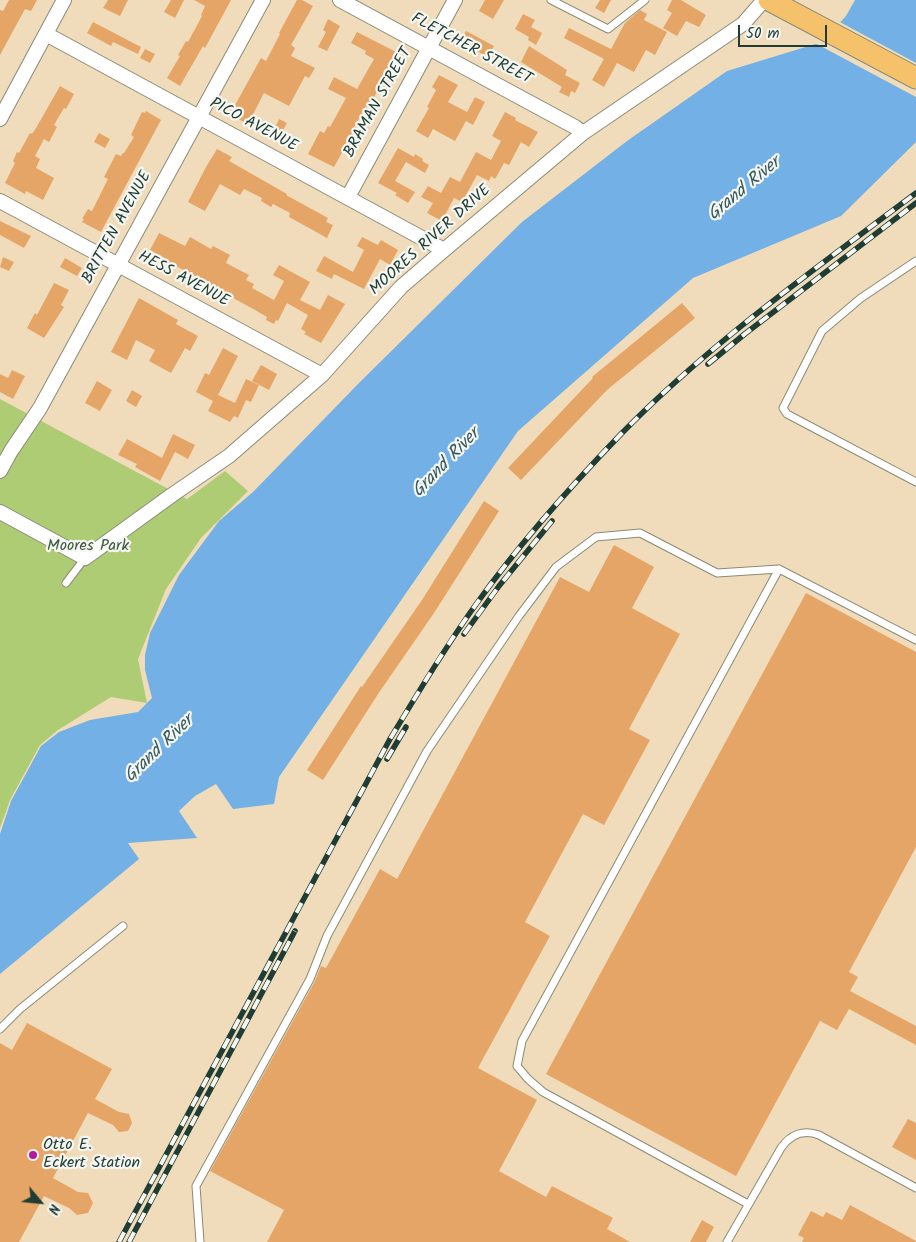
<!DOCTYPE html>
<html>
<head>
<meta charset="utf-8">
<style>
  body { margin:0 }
  #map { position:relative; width:916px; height:1242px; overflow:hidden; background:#f0dcbb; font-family:Kalam,sans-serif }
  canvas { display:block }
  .north { position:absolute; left:15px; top:1177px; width:50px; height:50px; -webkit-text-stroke:4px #f6f6f2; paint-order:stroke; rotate:118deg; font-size:14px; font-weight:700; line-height:20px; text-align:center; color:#1f3d34 }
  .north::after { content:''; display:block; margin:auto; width:18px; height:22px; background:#1f3d34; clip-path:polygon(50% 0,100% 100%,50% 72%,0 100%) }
  .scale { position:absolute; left:738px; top:25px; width:89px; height:22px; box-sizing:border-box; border:2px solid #1f3d34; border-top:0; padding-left:6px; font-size:15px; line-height:18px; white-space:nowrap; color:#1f3d34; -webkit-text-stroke:4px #f6f6f2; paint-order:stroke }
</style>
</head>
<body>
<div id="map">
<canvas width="916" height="1242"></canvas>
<div class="north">N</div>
<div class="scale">50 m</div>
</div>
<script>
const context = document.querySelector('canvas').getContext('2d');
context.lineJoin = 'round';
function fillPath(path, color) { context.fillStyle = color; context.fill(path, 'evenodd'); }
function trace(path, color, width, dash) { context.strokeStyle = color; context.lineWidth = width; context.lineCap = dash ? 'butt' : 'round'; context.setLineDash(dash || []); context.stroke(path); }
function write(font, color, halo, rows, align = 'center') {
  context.font = font + ' Kalam,sans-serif'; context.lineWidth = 4.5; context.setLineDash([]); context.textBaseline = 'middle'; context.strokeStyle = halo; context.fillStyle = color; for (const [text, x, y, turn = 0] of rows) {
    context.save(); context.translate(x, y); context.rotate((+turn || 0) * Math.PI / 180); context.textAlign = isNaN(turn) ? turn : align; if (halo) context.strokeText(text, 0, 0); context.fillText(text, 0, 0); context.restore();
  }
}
fillPath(new Path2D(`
  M0 399 187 499 225 471 248 491 201 538 166 589 138 659 147 703 111 697 58 730 40 745 10 800 0 828Z`), '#aecc73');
fillPath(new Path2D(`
  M855 0H916V142L841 216 693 278 518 431 279 777 274 804 233 809 216 784 195 796 179 811 197 838 128 843 139 859 0 974V834L11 801 41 746 59 732 90 720 138 712 152 698 145 670V655L150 633 179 575 219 521 253 492 360 382 522 222 627 141 727 71 822 42 846 16Z`), '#72b0e5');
fillPath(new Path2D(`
  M838 21 916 63V97L813 42 820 39Z`), '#f0dcbb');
fillPath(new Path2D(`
  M9 0H37L31 11 25 9 0 55V10L3 11Z
  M108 0H128L120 16 103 8Z
  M171 0H184L175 18 164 12Z
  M194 0H231L205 48 203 46 180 86 167 78 180 56 178 55 186 41 188 42 202 16 201 15 205 6Z
  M297 0H302L313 6 291 45 295 48 291 56 315 68 309 78 305 76 289 106 264 93 248 124 234 117 238 110 234 107 261 58 266 61 280 34 279 33Z
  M485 0H504L493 19 479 11Z
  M600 0H611L604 13 595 8Z
  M672 0H681L706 15 699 27 686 21 677 36 663 28 672 13 667 10Z
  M640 10 647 14 644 20 667 32 655 55 646 50 634 72 617 63 604 87 592 80 604 59 564 38 569 28 611 49 625 23Z
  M523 14 535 20 531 27 542 33 536 45 528 40 529 37 515 29Z
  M328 19 340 26 327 51 318 47 326 32 323 30Z
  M93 22 141 47 138 54 113 42 111 46 87 33Z
  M466 31 494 46 488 57 460 42Z
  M357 32 398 53 381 85 368 107 366 106 351 133 357 136 350 150 345 147 334 167 308 154 320 131 324 133 328 126 330 127 346 98 328 89 334 77 357 89 374 59 365 54 366 51 351 43Z
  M529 46 567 70 565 75 580 83 575 93 571 91 569 97 559 92 562 87 521 62Z
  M145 49 155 54 150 63 140 58Z
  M439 75 458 85 448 102 467 112 475 97 485 102 473 125 466 121 455 141 433 129 428 138 416 131 429 108 427 107 436 90 432 87Z
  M60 86 74 94 66 109 64 108 54 125 57 127 49 142 44 139 35 156 40 159 36 168 54 178 43 200 26 191 25 194 5 183 15 163 13 161 17 152 19 153 30 133 32 134 36 128Z
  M146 111 161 120 101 232 82 222 84 219H82L88 209 92 211 108 179 104 177 116 154 121 156 123 153H124L134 137 131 135 142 112 145 113Z
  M505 112 516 118 515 120 538 132 529 147 521 142 509 165 504 163 495 179 491 176 489 181 477 175 462 202 454 198 442 221 427 213 433 203 421 197 428 186 441 193 450 177 460 182 476 152 491 160 501 141 492 136Z
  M279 119 287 123 282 132 275 128Z
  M99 133 110 139 105 148 94 142Z
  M398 148 414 157 415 154 423 159 422 161 429 165 425 173 406 162 395 181 415 192 408 203 395 195 397 193 378 183Z
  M217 149 232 157 229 161 287 194 286 195 328 218 326 222 333 225 327 238 289 217 290 213 273 204 271 207 261 201 262 198 244 189 240 195 220 184 205 211 188 202 206 167Z
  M0 221 31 236 24 248 0 235Z
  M159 233 185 246 190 237 211 249 213 246 230 255 226 263 249 275 246 280 254 284 252 288 274 300 284 281 273 275 279 265 310 282 300 300 320 310 328 295 345 304 321 343 304 334 306 332 301 329 308 315 287 303 278 321 276 320 274 324 266 320 267 317 255 310 224 293 216 289 215 292 206 288 209 283 164 260 165 258 150 250Z
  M362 237 378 245 381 240 398 250 390 265 380 259 364 289 334 274 332 279 316 271 324 256 353 272 364 250 357 246Z
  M3 257 14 262 9 271 0 267Z
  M65 258 82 268 77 276 60 267Z
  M54 283 69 290 61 305 64 307 44 338 27 328 35 313 37 315Z
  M139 298 178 320 176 324 198 336 190 351 185 348 184 350 171 373 149 361 155 350 136 340 127 360 111 352Z
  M682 303 695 318 607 390 521 480 508 468 593 378 592 377Z
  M223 348 238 356 218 395 235 403 246 379 259 385 251 402 246 400 238 418 234 416 230 422 208 411 213 401 196 392 205 373 209 375Z
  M261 365 277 374 269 390 252 381Z
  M12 370 25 376 13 399 0 392V374L8 378Z
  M97 381 112 390 100 411 85 403Z
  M132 390 142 396 136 407 126 401Z
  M173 434 195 445 188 459 175 452 160 481 135 467 137 464 118 455 127 439 162 458Z
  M484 501 499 511 434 613 378 694 323 780 307 770 361 686 362 687 422 600Z
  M614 545 654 567 632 608 680 634 629 729 650 740 604 825 583 814 525 922 550 936 478 1068 537 1100 499 1171 546 1197 552 1186 613 1218 607 1229 630 1242H267L284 1210 210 1171 315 981 321 966 326 968 380 869 397 879 560 577 589 592Z
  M806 593 916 652V847L849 972 858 977 850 991 916 1026V1045L849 1009 837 1030 820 1021 736 1176 546 1074Z
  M27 1023 112 1069 95 1099 119 1112 129 1114 132 1123 128 1131 119 1132 113 1125 88 1113 53 1178 78 1192 88 1193 93 1203 88 1213 77 1215 69 1208 44 1196 19 1242H0V1043L12 1050Z
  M908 1119 916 1123V1160L892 1147Z
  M850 1205 916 1241V1242H802L804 1238 798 1235 811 1211 823 1217 826 1212 842 1220Z
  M702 1220 714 1227 706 1242H690Z`), '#e5a567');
const service = new Path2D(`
  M551 0 608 29 645 0
  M916 261 861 298 822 331 783 408 787 414 916 482
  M66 583 85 558
  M0 1029 20 1009 123 926
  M748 1204 543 1092 528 1079 517 1066 522 1041 779 569
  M200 1242 196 1186 310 979 327 936 427 751 519 616 556 567 596 537 640 533 717 573 779 569 916 640
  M727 1242 781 1148C790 1135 803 1129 819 1135L916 1188`);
const minor = new Path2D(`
  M340 0 575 127 583 133
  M46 34 444 250
  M0 119 64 0
  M348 197 455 0
  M0 201 322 375
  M0 471 11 451 40 408 263 0
  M0 512 85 558 172 495 229 456 322 375 401 287 444 250 583 133 743 24 764 0`);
const primary = new Path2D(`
  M769 0 916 78`);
trace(service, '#888c78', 9);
trace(minor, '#888c78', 16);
trace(primary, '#888c78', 23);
trace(service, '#fff', 7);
trace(minor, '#fff', 14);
trace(primary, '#f5c16b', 21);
const rail = new Path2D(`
  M708 364 746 333 916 203
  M464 634 499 586 552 521
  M387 759 406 727
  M119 1242 390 739C418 693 445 647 477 603 520 543 570 487 621 434 710 343 815 269 916 193
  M129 1242 295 931`);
trace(rail, '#1f3d34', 5.5);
trace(rail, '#f6f6f2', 4, [11]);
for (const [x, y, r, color] of [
  [33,1155,5,"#b5179e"]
]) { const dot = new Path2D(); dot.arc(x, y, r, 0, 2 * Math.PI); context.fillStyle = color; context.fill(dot); trace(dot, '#f6f6f2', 2); }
write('16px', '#1f3d34', '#f6f6f2', [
  ["FLETCHER STREET",471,50,28],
  ["BRAMAN STREET",379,103,-61],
  ["PICO AVENUE",253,126,28],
  ["BRITTEN AVENUE",118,228,-61],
  ["MOORES RIVER DRIVE",431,241,-42],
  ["HESS AVENUE",183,280,28]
]);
write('16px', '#3c5a41', '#f6f6f2', [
  ["Moores Park",88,547]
]);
write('16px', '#1f3d34', '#f6f6f2', [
  ["Otto E.",43,1146],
  ["Eckert Station",43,1164]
], 'left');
write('italic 18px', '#345a60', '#f6f6f2', [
  ["Grand River",745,190,-40],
  ["Grand River",447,464,-46],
  ["Grand River",160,750,-44]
]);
</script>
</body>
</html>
